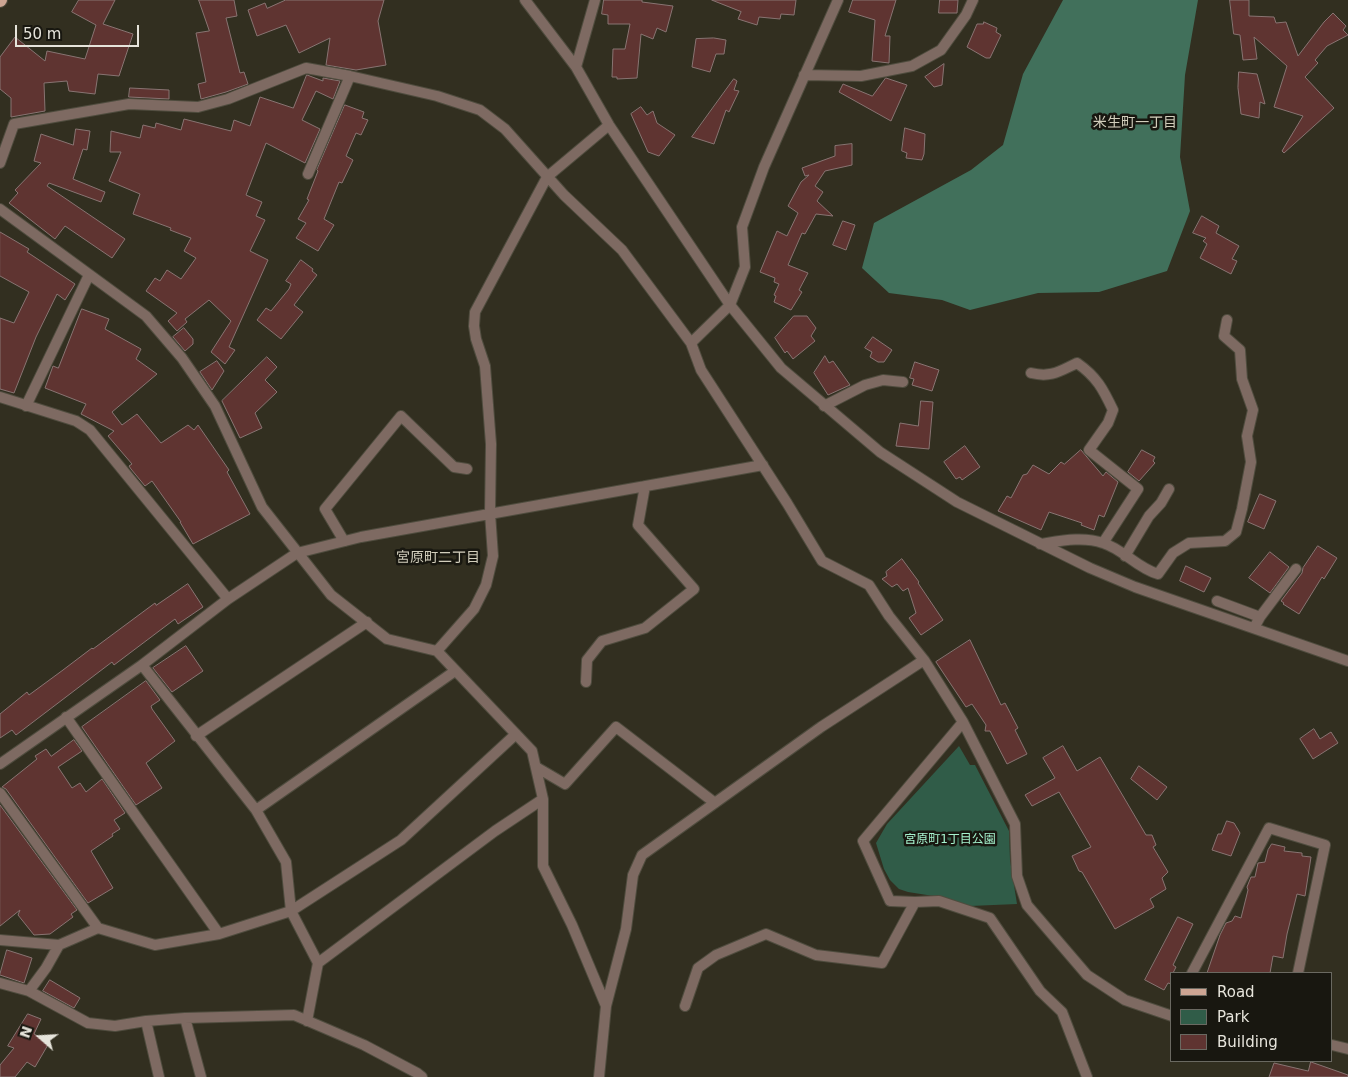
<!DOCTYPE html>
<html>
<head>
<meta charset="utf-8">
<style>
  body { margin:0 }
  #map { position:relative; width:1348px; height:1077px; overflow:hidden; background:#322f20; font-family:"DejaVu Sans",sans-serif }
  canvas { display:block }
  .legend { position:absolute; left:1170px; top:972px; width:162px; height:90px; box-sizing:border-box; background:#181710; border:1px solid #6a6961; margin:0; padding:6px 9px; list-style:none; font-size:15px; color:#e6e4db }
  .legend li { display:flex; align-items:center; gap:10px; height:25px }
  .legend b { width:25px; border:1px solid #6a6961 }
  .north { position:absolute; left:15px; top:1012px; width:50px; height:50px; -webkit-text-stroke:4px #181710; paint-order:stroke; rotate:289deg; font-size:14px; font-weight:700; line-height:20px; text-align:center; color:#e6e4db }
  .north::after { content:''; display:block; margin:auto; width:18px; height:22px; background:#e6e4db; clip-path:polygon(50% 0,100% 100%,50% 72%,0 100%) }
  .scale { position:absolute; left:15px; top:25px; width:124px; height:22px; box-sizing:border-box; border:2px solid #e6e4db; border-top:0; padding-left:6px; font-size:15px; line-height:18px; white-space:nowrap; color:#e6e4db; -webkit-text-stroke:4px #181710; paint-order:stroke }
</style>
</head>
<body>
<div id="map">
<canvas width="1348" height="1077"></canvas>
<ul class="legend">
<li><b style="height:6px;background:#cda593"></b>Road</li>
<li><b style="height:14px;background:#305c48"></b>Park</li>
<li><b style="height:14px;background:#5f3431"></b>Building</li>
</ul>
<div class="north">N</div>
<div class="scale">50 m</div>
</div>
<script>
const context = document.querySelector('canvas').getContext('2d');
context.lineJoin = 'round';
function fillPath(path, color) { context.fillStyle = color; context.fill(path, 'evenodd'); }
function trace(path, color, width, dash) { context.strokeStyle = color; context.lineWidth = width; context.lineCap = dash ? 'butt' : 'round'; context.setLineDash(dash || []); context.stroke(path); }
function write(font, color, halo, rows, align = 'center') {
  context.font = font + ' "DejaVu Sans","Noto Sans JP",sans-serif'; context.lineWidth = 5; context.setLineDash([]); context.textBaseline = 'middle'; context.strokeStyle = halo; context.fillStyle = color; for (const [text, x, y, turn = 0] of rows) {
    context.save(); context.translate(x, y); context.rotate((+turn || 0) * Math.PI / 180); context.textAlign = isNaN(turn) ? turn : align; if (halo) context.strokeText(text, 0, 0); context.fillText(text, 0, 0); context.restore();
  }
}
fillPath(new Path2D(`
  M959 746 970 765H975L1009 831 1010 860 1017 904 970 906 946 898 908 892 899 889 890 880 884 869 876 843 887 824Z`), '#305c48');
fillPath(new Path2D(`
  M1063 0H1198L1185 75 1180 157 1190 211 1167 271 1099 292 1038 293 970 310 942 300 889 293 862 268 874 223 971 170 1003 145 1023 74Z`), '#41705b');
const building = new Path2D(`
  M79 0H115L103 24 133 34 119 76 98 74 95 94 69 91 67 81 44 83 45 111 11 117V98L0 89V57L15 37 45 61 47 51 85 59 96 25 72 12Z
  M199 0H234L237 16 226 18 240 73 244 72 248 84 226 92 201 99 198 84 206 82 196 33 209 31Z
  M286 0H384L378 21 386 65 356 70 326 65 330 38 299 53 286 25 257 36 248 10 265 3 267 8Z
  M604 0H642V2L673 6 666 32 657 28 653 39 641 34 637 78 617 79V77H612L613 49H625L630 24H608V15L602 14Z
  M712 0H796L794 15 781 14 780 19 759 17 757 25 738 19 741 12Z
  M853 0H896L885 36H890L889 63 872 61 875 20 849 12Z
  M940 0H958L957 13H939Z
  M1230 0H1249V16L1274 17 1276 23 1286 22 1298 56 1324 22 1333 13 1346 26 1343 30 1348 35 1327 46 1315 60 1318 63 1305 77 1334 108 1284 153 1282 151 1303 116 1274 107 1287 66 1254 37 1257 59 1243 60 1240 35 1234 34Z
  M984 22 997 28 996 32 1001 35 990 58H986L967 47 977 24H983Z
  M714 38 726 40 724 54H716L710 72 692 67 696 39Z
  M944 64 942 85 934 87 925 77Z
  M1239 72 1257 74 1265 104 1260 102 1259 118 1241 114 1238 88Z
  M307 75 323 81V78L340 81 333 99 316 91 302 120 320 129 305 163 266 143 246 195 262 202 256 216 265 220 250 251 268 260 229 347 235 350 225 364 211 352 231 321 209 300 185 319 187 322 177 331 168 321 177 313 146 291 155 278 160 281 167 270 181 279 196 258 184 251 191 238 170 230 171 228 133 214 140 194 109 181 121 152H110L111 131 140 138 143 125 155 128 156 123 181 130 184 119 231 131 234 120 250 126 260 97 293 108Z
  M886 78 907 85 891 121 839 92 843 84 872 96Z
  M734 79 737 81 734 90 739 91 729 112 726 110 714 144 692 137Z
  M130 88 169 90V99L129 97Z
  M345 105 364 112 362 118 368 120 361 135 356 133 346 156 353 160 342 183 339 182 324 219 334 225 318 251 296 238 306 223 298 219 309 200 307 199 318 171 317 170Z
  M641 107 647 115 653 111 657 123 675 135 659 156 648 152 631 114Z
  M905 128 925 134 924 154 922 160 906 158 907 153 902 151Z
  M76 129 90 131 87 150 83 149 73 179 105 192 101 202 49 183 47 186 125 239 112 258 65 226 55 239 9 203 18 193 15 190 41 163 34 161 41 134 73 145Z
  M852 144V165L825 171 815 186 823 192 817 201 833 216 816 214 805 234 802 233 788 265 808 273 799 290 802 292 791 310 774 302 776 296 774 295 779 284 774 282 775 278 760 272 777 231 787 236 798 213 788 206 801 182 809 175 805 176 802 168 835 156V146Z
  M1202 216 1219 226 1216 233 1239 246 1232 259 1237 261 1231 274 1200 258 1207 244 1203 241 1206 238 1193 233Z
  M843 221 855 225 846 250 833 245Z
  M0 232 29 249 27 252 75 284 65 300 57 294 36 337 14 393 0 389V318L14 323 29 292 0 276Z
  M301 260 313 269 312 271 317 275 294 305 303 312 281 339 257 320 266 308 271 311 289 289 291 284 286 281Z
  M82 309 109 319 105 329 141 349 136 359 157 374 112 412 122 425 137 414 161 443 188 425 194 430 198 425 229 470 227 472 250 514 193 544 180 522H181L152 481 145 486 131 469 129 466 132 464 108 436 114 431 81 414 86 404 45 388 53 366 58 368Z
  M794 316H807L816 328 811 336 815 341 793 359 787 351 785 353 775 338Z
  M184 328 193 339V344L185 351 173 337Z
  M873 337 892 350 884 362H878L870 357 872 352 865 348Z
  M825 356 829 363 833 361 850 385 828 395 814 373Z
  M267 357 277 367 265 380 277 392 255 413 262 428 240 438 222 401Z
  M217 361 224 371 212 390 200 372Z
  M915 362 939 370 932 391 912 385 914 379 910 378Z
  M921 401 933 402 929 449 896 446 900 423 918 426Z
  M965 446 980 467 962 480 960 477 956 479 944 462Z
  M1081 450 1103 476 1106 472 1118 482 1104 517 1099 515 1094 530 1081 525 1082 523 1049 512 1041 530 998 511 1007 496 1011 498 1023 475 1027 474 1033 465 1049 474 1061 462 1064 464Z
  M1142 450 1155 457 1153 461 1155 463 1139 481 1128 472Z
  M1260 494 1276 501 1264 529 1248 522Z
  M1318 546 1337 558 1324 579 1322 577 1299 614 1283 604 1284 603 1281 601 1302 573 1303 568Z
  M1270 552 1289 567 1270 593 1249 578Z
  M902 559 919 582 918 583 943 620 921 635 909 618 916 613 908 588 903 591 897 584 892 587 882 579 887 576 886 572Z
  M1186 566 1211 578 1204 592 1180 581Z
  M188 584 203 607 178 624 175 619 114 665 112 662 16 735 12 730 0 738V714L27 692 29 695 63 670 92 648 93 649 155 603 156 605Z
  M970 640 1001 705 1005 703 1018 728 1015 730 1027 754 1007 764 990 731H985L986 725 972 704 966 707 936 662Z
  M186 646 203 671 172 692 153 668Z
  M146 681 160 700 151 706 152 709 175 741 146 763 162 788 136 805 82 727Z
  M1314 729 1320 739 1331 732 1338 743 1313 759 1300 739Z
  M74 740 82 751 58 767 72 788 80 783 86 792 102 779 125 813 114 820 120 829 112 834 113 836 91 851 113 888 88 903 6 789 2 787 37 759 35 756 46 749 51 756Z
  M1063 746 1077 771 1100 757 1146 835H1152L1156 845 1153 847 1168 872 1162 878 1166 889 1150 899 1154 907 1115 929 1082 872 1079 871 1072 856 1091 847 1059 792 1032 806 1025 795 1055 778 1043 758Z
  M1139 766 1167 787 1157 800 1131 779Z
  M0 805 77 910 71 914 73 917 50 934 34 935 18 915 20 910 0 926Z
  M1227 821 1234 823 1240 833 1231 856 1212 850 1218 834H1221Z
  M1272 844 1285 847 1284 851 1302 853V856L1311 857 1305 896 1297 894 1287 934 1283 958 1273 956 1270 973H1207L1220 935 1226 923 1232 921 1235 916 1241 918 1248 890 1247 887 1251 877H1255L1258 863 1265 862 1268 850Z
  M1178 917 1193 924 1173 965 1176 967 1173 973H1172V984L1168 983 1164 990 1145 980Z
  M7 950 32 958 24 983 0 975Z
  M50 980 80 998 74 1008 43 991Z
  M28 1014 41 1019 34 1034 49 1043 35 1067 27 1062 15 1077H0V1065L14 1048 8 1046Z
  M1311 1062 1348 1075V1077H1269L1274 1063 1308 1071Z`);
fillPath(building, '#5f3431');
trace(building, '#887472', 1);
const service = new Path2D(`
  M824 406 865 385 883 380 903 382
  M344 541 325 509 401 416 454 467 467 469`);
const minor = new Path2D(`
  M525 0 576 67 609 125 730 305 781 368 880 452 957 502 1090 568 1135 587 1348 661
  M576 67 595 0
  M804 75 861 76 912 66 941 50 966 15 973 0
  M0 163 14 124 129 104 198 107 228 99 306 68 350 76 437 96 480 110 505 129 564 195 622 250 691 343 701 370 787 503 822 561 869 585 889 616 924 660 963 722 1015 824 1017 876 1027 905 1087 975 1125 1000 1172 1016
  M308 174 350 76
  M0 209 146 316 182 358 215 406 262 507 331 595 387 639 437 651 532 751 543 799V866L572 925 606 1006
  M691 343 730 305 745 267 742 227 764 167 838 0
  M1031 373C1051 378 1060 371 1077 363 1097 377 1103 389 1113 410L1108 423 1089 450 1138 489 1103 543
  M0 397 76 421 90 430 228 599
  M26 406 89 275
  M1040 544C1060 541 1083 536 1103 543 1123 549 1137 568 1158 574L1173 553 1189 543 1225 541 1236 532 1242 509 1251 462 1247 436 1253 410 1242 379 1240 350 1224 336 1227 320
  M1125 556 1149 516 1161 503 1169 489
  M1217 601 1260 617
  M1254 628 1260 617 1296 569
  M437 651 474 609 486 585 493 556 490 513 491 444 485 366 476 339 474 326 475 312 547 177 609 125
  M142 665 256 810 286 862 291 911 318 963 307 1021
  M586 682 587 660 602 641 645 628 694 589 638 525 645 486
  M66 717 219 934
  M963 722 863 841 890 901 915 902 939 901 990 918 1040 991 1062 1012 1087 1077
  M196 736 367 622
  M0 764 142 665 228 599 297 553 361 537 763 465
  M536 767 565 784 616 727 715 803
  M0 793 98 928 155 945 219 934 291 911 401 840 516 734
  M256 810 455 671
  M0 940 59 945 98 928
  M318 963 495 831 543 799
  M1192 973 1269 828 1325 845 1298 973
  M0 983 29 991 88 1023 115 1026 146 1021 185 1018 294 1015 364 1045 417 1073 422 1077
  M29 991 46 968 59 945
  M685 1006 698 968 716 955 766 934 816 955 882 963 915 902
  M185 1018 201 1077
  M146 1021 159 1077
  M1332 1045 1348 1049
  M599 1077 606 1006 626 929 633 875 642 855 821 727 924 660`);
const primary = new Path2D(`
  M0 1 1 0`);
trace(service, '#4f4c3e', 12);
trace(minor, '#4f4c3e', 12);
trace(primary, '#4f4c3e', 14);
trace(service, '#7e6a62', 10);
trace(minor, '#7e6a62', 10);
trace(primary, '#cda593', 12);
write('12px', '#a5f3ce', '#181710', [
  ["宮原町1丁目公園",950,840]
]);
write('14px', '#d2cebc', '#181710', [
  ["米生町一丁目",1135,123],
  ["宮原町二丁目",438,558]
]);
</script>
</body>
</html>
